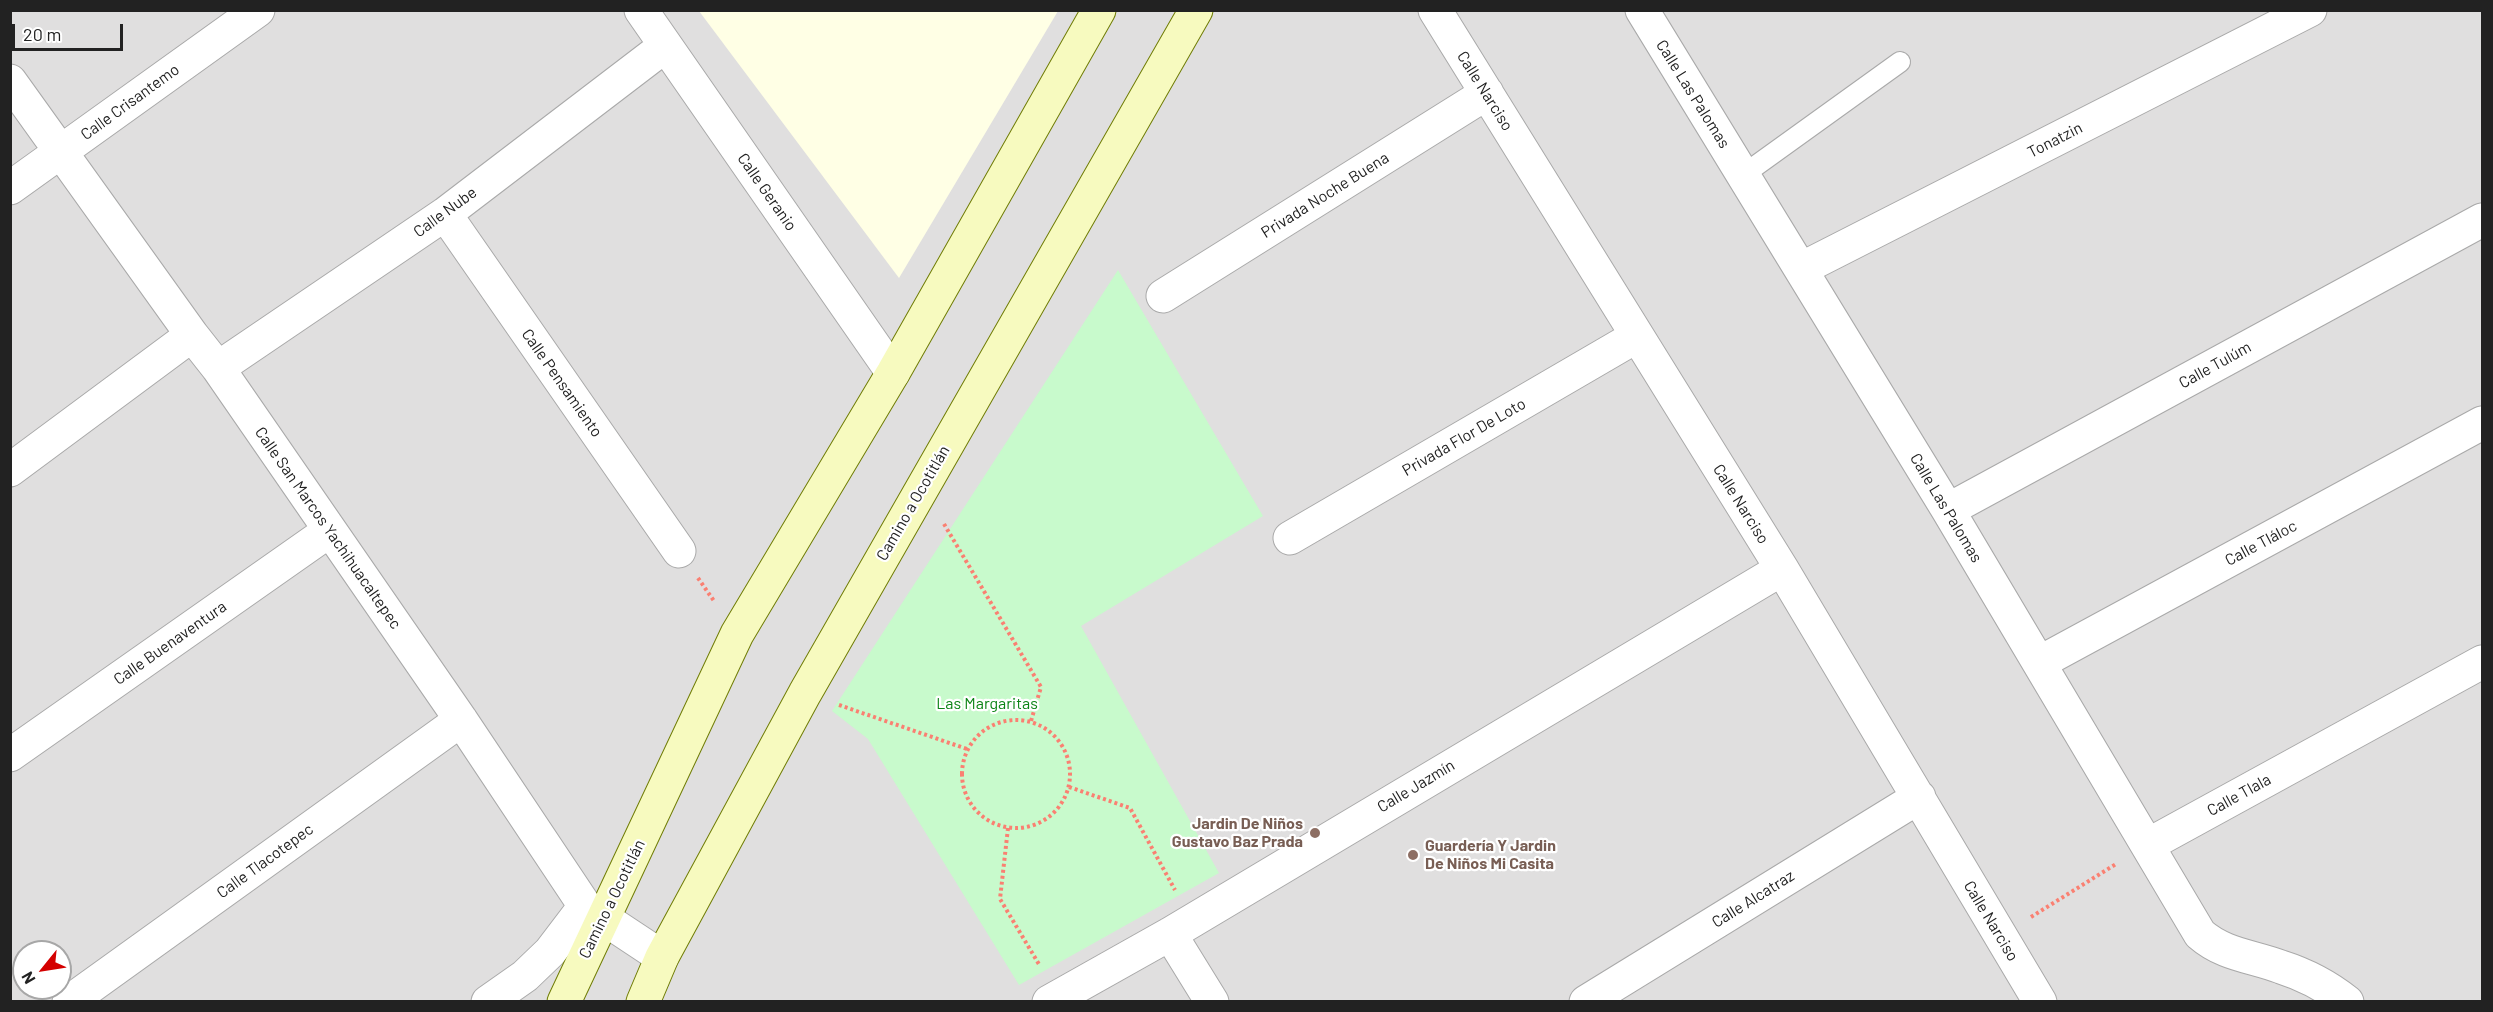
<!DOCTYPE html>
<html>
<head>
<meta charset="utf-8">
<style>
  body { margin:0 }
  #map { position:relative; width:2493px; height:1012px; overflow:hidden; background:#f2efe9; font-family:Barlow,sans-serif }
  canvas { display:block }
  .frame { position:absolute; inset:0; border:12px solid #222; pointer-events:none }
  .north { position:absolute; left:12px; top:940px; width:60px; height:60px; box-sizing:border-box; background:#fff; border:2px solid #a7a7a7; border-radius:50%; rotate:240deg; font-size:16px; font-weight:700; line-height:24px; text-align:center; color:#222 }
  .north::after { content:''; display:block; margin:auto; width:21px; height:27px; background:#d40000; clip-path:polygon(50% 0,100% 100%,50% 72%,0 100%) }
  .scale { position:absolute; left:12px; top:24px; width:111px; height:27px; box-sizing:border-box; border:3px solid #222; border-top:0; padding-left:8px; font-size:18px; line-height:21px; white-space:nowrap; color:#222; -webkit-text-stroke:4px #fff; paint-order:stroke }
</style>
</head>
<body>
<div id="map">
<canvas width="2493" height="1012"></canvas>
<div class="frame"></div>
<div class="north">N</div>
<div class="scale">20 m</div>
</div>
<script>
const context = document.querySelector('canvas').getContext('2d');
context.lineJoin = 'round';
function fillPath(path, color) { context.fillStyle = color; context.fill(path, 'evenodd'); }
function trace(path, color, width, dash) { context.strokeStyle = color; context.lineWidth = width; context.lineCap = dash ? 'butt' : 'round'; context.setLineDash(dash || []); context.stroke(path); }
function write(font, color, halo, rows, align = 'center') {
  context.font = font + ' Barlow,sans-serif'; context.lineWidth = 4.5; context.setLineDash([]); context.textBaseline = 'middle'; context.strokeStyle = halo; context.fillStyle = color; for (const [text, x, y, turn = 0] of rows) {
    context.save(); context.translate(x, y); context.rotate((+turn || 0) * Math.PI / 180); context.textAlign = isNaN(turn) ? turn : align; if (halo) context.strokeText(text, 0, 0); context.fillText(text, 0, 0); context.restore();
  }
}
fillPath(new Path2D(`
  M10 11H2482V1001H11ZM24 952H60V988H24Z`), '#e0dfdf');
fillPath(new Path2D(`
  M699 11H1058L899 278Z`), '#ffffe5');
fillPath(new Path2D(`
  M1118 270 1263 516 1081 626 1219 873 1019 985 868 739 832 711Z`), '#c8facc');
const lane = new Path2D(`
  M1743 175 1900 62`);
const street = new Path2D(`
  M641 10 893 373
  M1435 10 1782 569 2040 1002
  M1642 10 1948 510 2200 934C2224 955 2252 956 2281 967 2306 975 2327 986 2347 1002
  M10 81 192 335 218 368 461 720 585 906 662 957
  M10 188 258 10
  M445 214 679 551
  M1801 269 2310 10
  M1163 296 1487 93
  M218 368 445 214 665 46
  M10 470 192 335
  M1948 510 2482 220
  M1290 538 1637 336
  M2039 663 2482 423
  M10 755 329 531
  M2148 845 2482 662
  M1170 934 1212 1002
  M69 1002 461 720
  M488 1002 525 976 550 952 585 906
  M1049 1002 1170 934 1782 569
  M1586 1002 1919 797`);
const secondary = new Path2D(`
  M564 1002 737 634 893 373 1099 10
  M643 1002 662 957 805 693 1196 10`);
trace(lane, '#a9a9a9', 22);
trace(street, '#a9a9a9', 35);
trace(secondary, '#707d05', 35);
trace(new Path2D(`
  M944 524 1041 687 1031 721
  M698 578 714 601
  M839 705 967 749
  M962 774a54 54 0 1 1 108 0a54 54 0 1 1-108 0Z
  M1069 787 1130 808 1175 890
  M1008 828 1000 899 1040 966
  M2031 917 2116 864`), '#fa8072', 4, [3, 3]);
trace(lane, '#fff', 20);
trace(street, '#fff', 33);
trace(secondary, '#f7fabf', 33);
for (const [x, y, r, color] of [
  [1315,833,6,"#8d6e63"],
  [1413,855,6,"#8d6e63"]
]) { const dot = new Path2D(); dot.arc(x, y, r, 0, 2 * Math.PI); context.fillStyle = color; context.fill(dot); trace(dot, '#fff', 2); }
write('16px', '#222', '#fff', [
  ["Calle Narciso",1485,91,58],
  ["Calle Las Palomas",1693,94,58],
  ["Calle Crisantemo",130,102,-36],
  ["Tonatzin",2055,140,-27],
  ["Calle Geranio",767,192,55],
  ["Privada Noche Buena",1325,195,-32],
  ["Calle Nube",445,212,-36],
  ["Calle Tulúm",2215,365,-29],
  ["Calle Pensamiento",562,383,55],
  ["Privada Flor De Loto",1464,437,-30],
  ["Camino a Ocotitlán",913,503,-60],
  ["Calle Narciso",1741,504,58],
  ["Calle Las Palomas",1946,508,59],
  ["Calle San Marcos Yachihuacaltepec",328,528,55],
  ["Calle Tláloc",2261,543,-28],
  ["Calle Buenaventura",170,643,-35],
  ["Calle Jazmín",1416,786,-31],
  ["Calle Tlala",2239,795,-29],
  ["Calle Tlacotepec",265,861,-36],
  ["Camino a Ocotitlán",612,899,-64],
  ["Calle Alcatraz",1753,899,-32],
  ["Calle Narciso",1991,921,59]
]);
write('16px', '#0c8416', '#fff', [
  ["Las Margaritas",987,704]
]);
write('bold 16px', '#785e54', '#fff', [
  ["Jardin De Niños",1303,824],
  ["Gustavo Baz Prada",1303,842],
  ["Guardería Y Jardin",1425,846,"left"],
  ["De Niños Mi Casita",1425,864,"left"]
], 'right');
</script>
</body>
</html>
